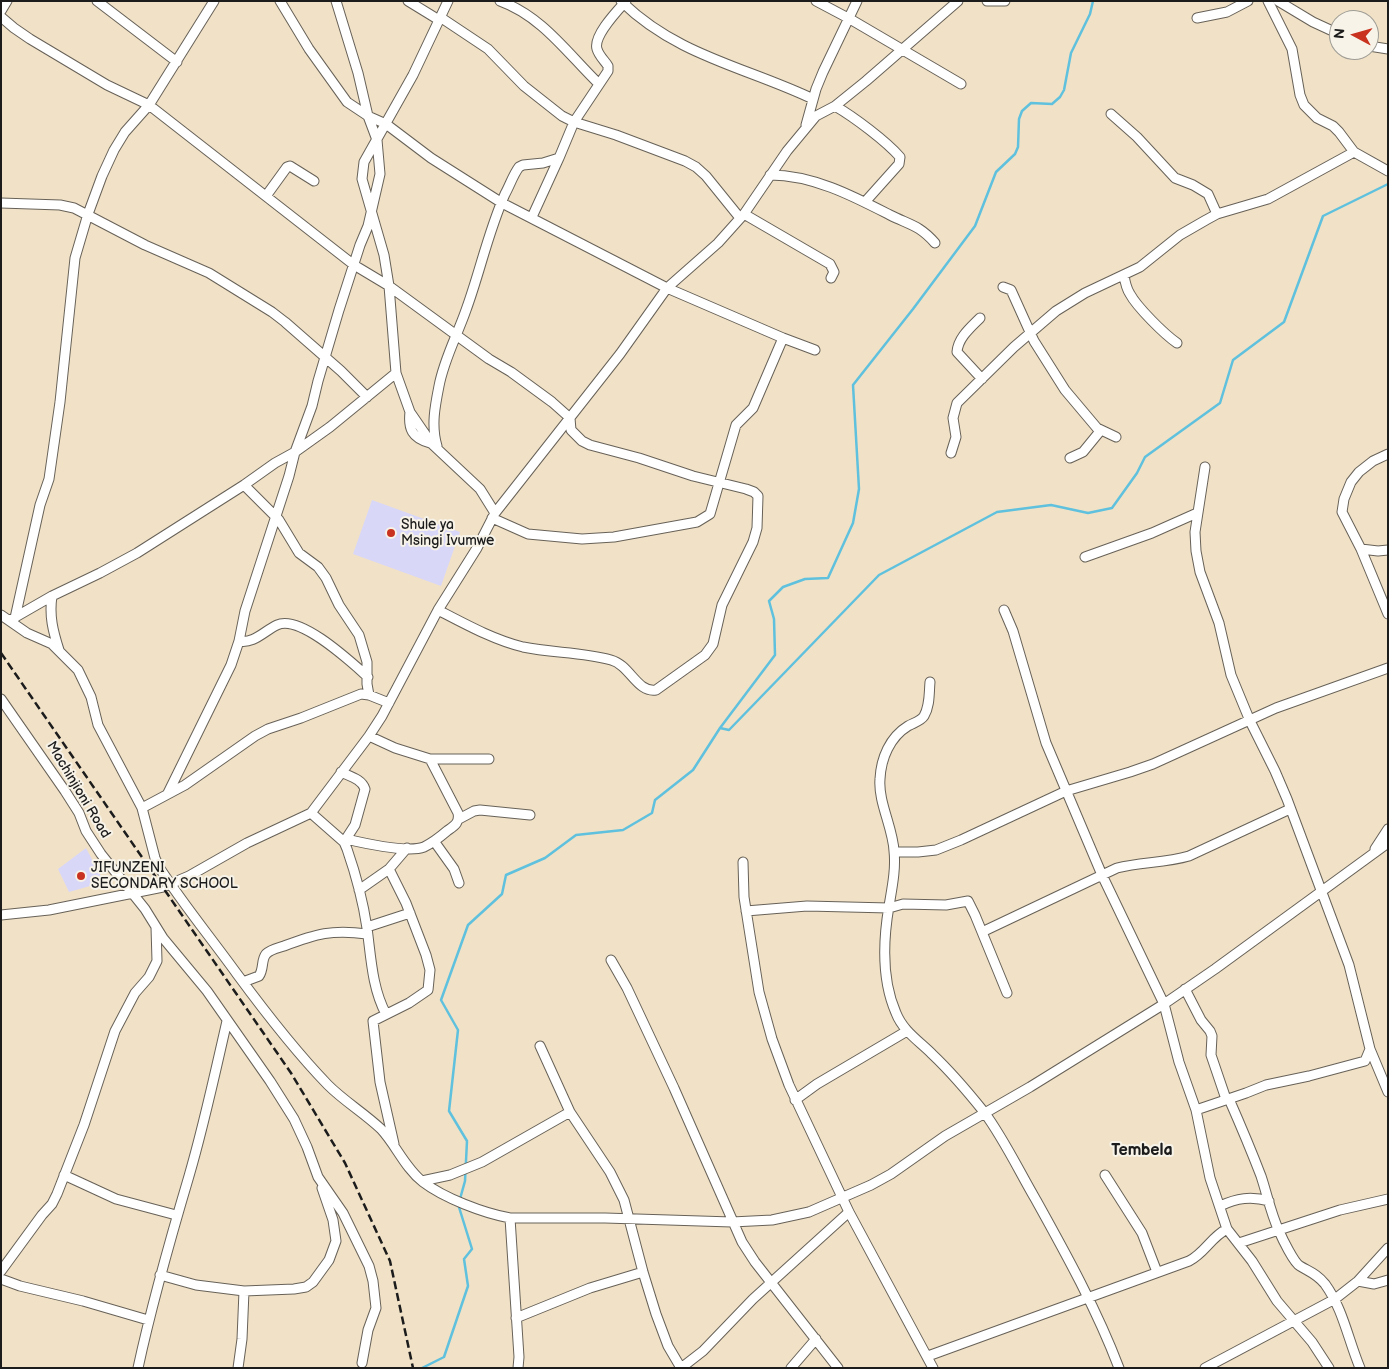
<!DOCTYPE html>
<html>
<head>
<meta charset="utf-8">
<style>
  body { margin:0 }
  #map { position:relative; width:1389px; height:1369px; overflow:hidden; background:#f1e2c7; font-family:"Balsamiq Sans",sans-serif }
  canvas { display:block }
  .frame { position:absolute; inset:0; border:2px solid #1c1c1c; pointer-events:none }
  .north { position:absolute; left:1329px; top:10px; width:50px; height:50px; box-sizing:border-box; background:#f7f3e8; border:1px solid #9f9d96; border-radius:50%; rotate:276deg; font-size:14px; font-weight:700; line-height:20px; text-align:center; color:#1c1c1c }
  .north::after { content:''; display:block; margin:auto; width:18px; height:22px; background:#c8321e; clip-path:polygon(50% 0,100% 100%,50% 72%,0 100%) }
</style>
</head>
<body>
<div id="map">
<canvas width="1389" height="1369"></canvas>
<div class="frame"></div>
<div class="north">N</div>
</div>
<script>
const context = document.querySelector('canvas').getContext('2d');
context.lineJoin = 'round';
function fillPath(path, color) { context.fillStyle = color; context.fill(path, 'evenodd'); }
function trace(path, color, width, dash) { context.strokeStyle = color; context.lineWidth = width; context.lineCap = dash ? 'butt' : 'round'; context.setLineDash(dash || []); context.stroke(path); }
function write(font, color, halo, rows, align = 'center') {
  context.font = font + ' "Balsamiq Sans",sans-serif'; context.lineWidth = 4; context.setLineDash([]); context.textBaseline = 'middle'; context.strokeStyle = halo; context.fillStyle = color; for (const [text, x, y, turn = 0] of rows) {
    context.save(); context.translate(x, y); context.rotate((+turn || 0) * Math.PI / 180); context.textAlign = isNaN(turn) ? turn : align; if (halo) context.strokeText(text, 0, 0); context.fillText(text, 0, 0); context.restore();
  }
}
fillPath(new Path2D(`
  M372 500 460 532 441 586 353 554Z
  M86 848 104 882 69 892 58 869Z`), '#d9d7f8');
trace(new Path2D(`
  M720 728 729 730 879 575 997 512 1051 505 1088 513 1112 508 1137 473 1145 457 1220 403 1233 360 1284 322 1323 216 1388 184
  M460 1199 465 1181 467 1141 449 1111 458 1030 441 1000 468 925 502 894 506 875 545 858 576 835 623 830 652 813 655 800 693 770 720 728 775 655 774 619 769 601 783 587 805 579 828 578 853 523 859 489 853 385 913 309 975 226 996 172 1015 154 1018 147 1019 119 1022 111 1031 103 1052 104 1060 97 1064 90 1071 53 1090 14 1093 1
  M422 1368 444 1357 468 1286 464 1259 472 1249 458 1204`), '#5fc1dd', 2.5);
const minor = new Path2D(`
  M97 1 177 62
  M336 1 358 73 368 116 386 124 431 158 502 203 667 288 783 338 815 350
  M408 1 439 20
  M448 1 413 75 364 162 362 179 384 255 389 286 396 373 410 412 432 444 480 489 495 513
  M500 1C542 16 568 54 599 84
  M621 1C677 56 746 67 813 99
  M816 1 850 19 961 84
  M987 1H1005
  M1268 1 1292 49 1300 95 1304 105 1317 118 1333 126 1339 132 1354 152 1388 171
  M1278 1 1313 22 1339 34
  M1 11 7 1
  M1 17 14 28 30 39 107 85 149 105 354 265 389 286 489 359 511 372 552 402 570 418 571 430 582 441 590 445 639 458 693 476 746 489 754 492 758 496 757 528 753 542 722 605 713 644 705 655 656 690C637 693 630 665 611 660 583 652 552 653 523 647 494 640 465 624 438 610
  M440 17 488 49 524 86 562 116 574 122 616 135 685 161 696 167 706 176 740 218
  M1197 18 1227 12 1248 1
  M1369 46 1388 49
  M835 106C854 117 886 141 900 157L899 164 865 202
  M1111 114 1137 137 1175 178 1193 185 1208 194 1217 214
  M806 125 816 89 823 72 857 1
  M770 175C813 175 853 196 890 215 910 225 919 225 935 243
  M266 196 287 167 290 166 314 181
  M1 203 60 205 74 208 145 245 209 273 272 312 285 322 341 371 367 397
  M744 214 830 264 834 272 831 278
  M532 217 559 158
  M1124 275C1125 282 1126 288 1130 294 1137 307 1164 334 1177 343
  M1003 287 1011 290 1034 341 1065 390 1097 428 1116 437
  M980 318C970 328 958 338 957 352L982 379
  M410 412C408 429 412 438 430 443
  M437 446C431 426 435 406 439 386 444 359 457 336 466 310 480 272 488 232 505 194 510 185 513 175 519 167L523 165 543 163 559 158 574 122 608 71V66C605 61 599 56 597 49 593 36 617 11 626 1
  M951 453 956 437 953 418 957 403 1014 347 1056 311 1085 293 1140 267 1180 235 1206 220 1217 214 1268 199 1354 152
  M1388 454 1373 461 1359 472 1351 482 1344 499 1342 512 1361 549 1388 614
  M1070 458 1083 452 1101 430
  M1205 467 1195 532 1196 551 1200 572 1219 623 1231 675 1250 721 1275 771 1287 799 1349 965 1370 1049 1388 1092
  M244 485 279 520 299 553 318 567 326 578 339 605 359 635 367 662V684L369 695
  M492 518 528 534 582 539 614 537 697 522 710 514 736 425 753 408 783 338
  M1361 549 1378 551 1388 550
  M1085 557 1152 533 1197 513
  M52 596C49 616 53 631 59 650
  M1004 610 1013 631 1046 743 1102 875 1164 1004 1179 1062 1196 1110 1210 1178 1227 1229 1252 1261 1277 1301 1312 1342 1329 1368
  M1 615 27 633 52 644 78 670 91 697 98 725 142 808 155 858 159 867C183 904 211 938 237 974 265 1012 295 1051 328 1085 344 1101 364 1113 381 1129 396 1145 405 1168 423 1182 444 1198 483 1213 510 1218H605L732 1222 772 1220 809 1212 871 1185 891 1174 945 1136 1030 1087 1164 1004 1215 969 1388 843
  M15 618 40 505 49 479 60 402 75 258 88 214 102 176 114 150 125 132 149 105 214 1
  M12 619 52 596 100 573 137 553 244 485 275 463 295 452 330 427 396 373
  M239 641C254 644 264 631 277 625 300 614 351 662 368 677
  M930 682C929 693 930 706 924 716 921 721 913 723 908 726 890 737 881 758 880 779 878 802 893 828 894 851 896 869 892 888 889 906 883 941 881 979 896 1013 903 1031 919 1041 932 1054 951 1072 968 1092 984 1112 1004 1139 1019 1171 1036 1200 1066 1254 1097 1310 1119 1368
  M1 699 65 791 79 813 86 831 101 854 145 909 163 938 207 991 270 1081 294 1119 307 1147 318 1177 343 1213 369 1266 373 1281 376 1308 368 1330 362 1363
  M369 736 395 748 430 759H489
  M341 772C349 776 362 779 365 789L355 825 344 842
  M168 793 231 665 239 641 245 611 289 476 295 452 312 406 318 381 339 310 360 245 368 226 380 174 377 140 368 116 347 102 309 49 280 1
  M142 808 185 785 255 736 268 729 301 718 361 694 369 695 389 703
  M311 813 344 842 347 849C356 875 363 901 367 928 371 957 372 988 386 1014
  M459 819 474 811 480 810 530 815
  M346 839C363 843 408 853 424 847 432 843 440 837 447 831 454 826 460 823 458 813L430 759
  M434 841 454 869 459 883
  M1375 849 1388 829
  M895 852H918L936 850 961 840 1066 791 1130 772 1153 764 1276 708 1388 668
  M743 862 744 897 759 992 772 1039 789 1085 849 1212 933 1368
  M389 869 406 903 426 955 430 970 428 990 409 1003 373 1021 380 1082 394 1144
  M359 890 389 869 407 848
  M746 911 807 906 889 908 903 904 946 905 968 901 975 915 1007 993
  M1 915 49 910 163 887 189 876 247 843 311 813 369 736 382 716 438 610 477 548 495 513 620 354 667 288 718 243 744 214 787 151 816 116 835 106 866 81 958 1
  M367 927 410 913
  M982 932 1117 868C1141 862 1165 863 1189 856L1290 809
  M611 960 627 988 674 1088 742 1242 755 1262 838 1368
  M243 982 259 976C264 969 261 960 266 954 271 949 278 948 284 946 316 934 332 929 367 934
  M1185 989 1201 1020 1210 1031 1212 1036 1211 1055 1226 1099
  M540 1046 570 1112 610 1172 624 1200 643 1272 656 1314 668 1346 681 1368
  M1229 1099C1240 1124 1251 1150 1261 1176 1267 1194 1271 1214 1279 1231 1282 1238 1294 1263 1300 1266 1310 1272 1317 1274 1325 1284 1343 1309 1348 1339 1360 1368
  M795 1100 817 1084 907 1031
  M1196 1110 1246 1093 1266 1085 1309 1076 1365 1061 1370 1049
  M64 1175 116 1199 176 1215
  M1105 1175 1142 1233 1157 1272
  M422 1181 450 1175 482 1162 570 1112
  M1220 1206C1237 1198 1251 1196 1269 1201
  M510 1218 519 1357 518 1368
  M1239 1243 1340 1210 1388 1199
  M1 1271 42 1215 52 1204 57 1194 84 1125 115 1031 135 993 149 977 157 961 156 927
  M160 1275 196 1285 244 1291 294 1289 306 1287 313 1282 329 1260 336 1241 333 1220 322 1188
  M1 1279 20 1286 83 1301 148 1320
  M1358 1281 1374 1284 1388 1280
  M516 1318 590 1288 643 1272
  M928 1356 1189 1261C1205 1253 1211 1237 1227 1229
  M138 1368C152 1303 170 1240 189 1176 204 1125 215 1073 227 1021
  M238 1368 242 1339 244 1291
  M681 1368 703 1351 753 1299 849 1212
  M791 1368 816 1339
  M1205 1368 1335 1299 1358 1281 1388 1248`);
trace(minor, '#676158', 11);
trace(minor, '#fff', 9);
trace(new Path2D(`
  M1 653 291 1073 345 1163 390 1261 413 1368`), '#1c1c1c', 2.5, [8, 4]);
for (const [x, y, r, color] of [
  [391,533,5,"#c8321e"],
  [81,876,5,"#c8321e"]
]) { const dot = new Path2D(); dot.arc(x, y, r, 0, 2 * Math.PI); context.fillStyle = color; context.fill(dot); trace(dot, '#f7f3e8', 2); }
write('14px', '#1c1c1c', '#f7f3e8', [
  ["Shule ya",401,525],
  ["Msingi Ivumwe",401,541],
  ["JIFUNZENI",91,868],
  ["SECONDARY SCHOOL",91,884]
], 'left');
write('14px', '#1c1c1c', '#f7f3e8', [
  ["Machinjioni Road",78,790,59]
]);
write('bold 16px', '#1c1c1c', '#f7f3e8', [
  ["Tembela",1142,1151]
]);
</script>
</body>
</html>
